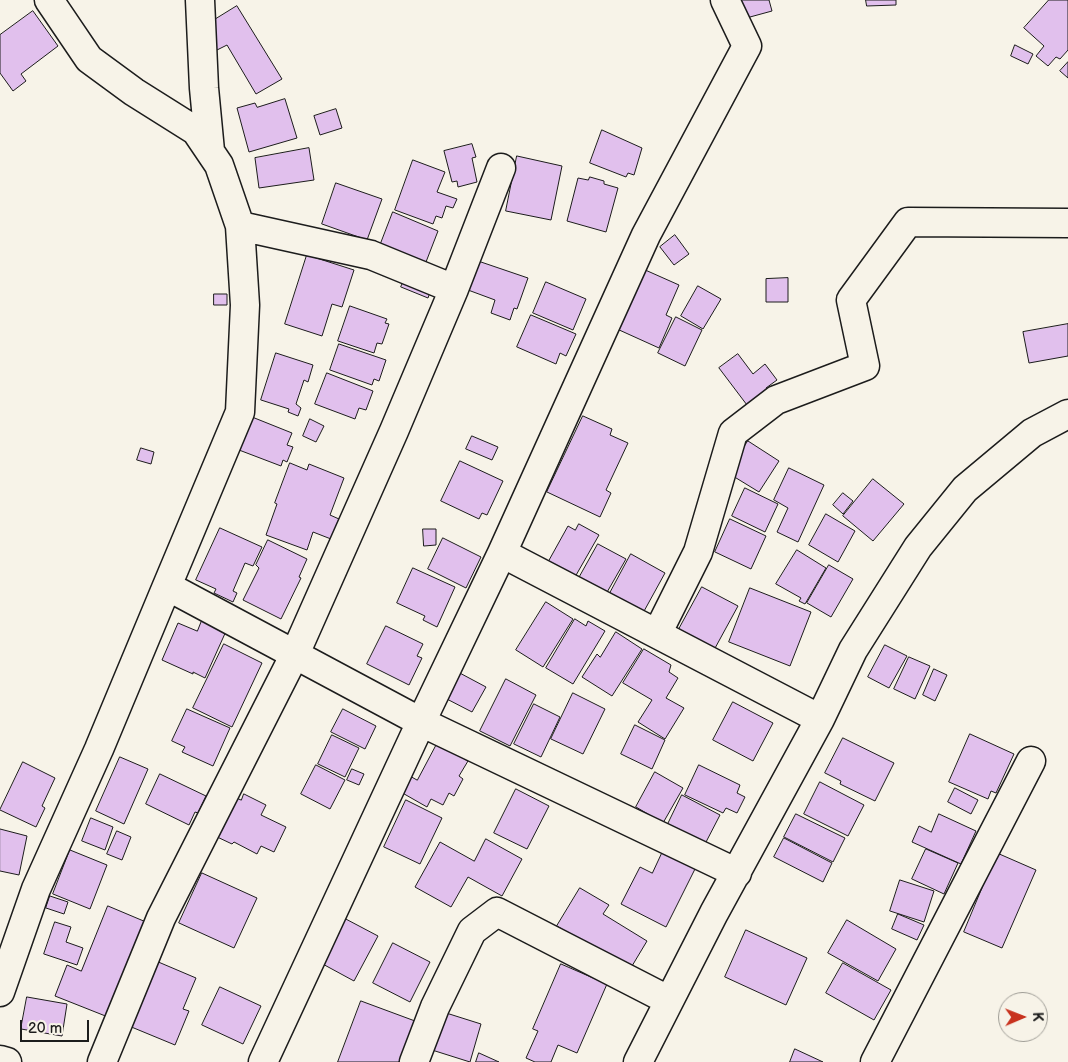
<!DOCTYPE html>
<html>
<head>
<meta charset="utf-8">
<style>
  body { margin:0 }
  #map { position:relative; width:1068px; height:1062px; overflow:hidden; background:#f7f3e8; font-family:"Balsamiq Sans",sans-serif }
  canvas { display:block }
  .north { position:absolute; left:998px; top:992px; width:50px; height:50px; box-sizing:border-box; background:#f7f3e8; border:1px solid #9f9d96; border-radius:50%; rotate:89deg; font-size:14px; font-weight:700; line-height:20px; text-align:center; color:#1c1c1c }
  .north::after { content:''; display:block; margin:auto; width:18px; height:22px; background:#c8321e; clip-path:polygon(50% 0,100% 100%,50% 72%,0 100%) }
  .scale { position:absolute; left:20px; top:1020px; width:69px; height:22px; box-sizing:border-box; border:2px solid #1c1c1c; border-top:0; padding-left:6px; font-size:15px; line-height:18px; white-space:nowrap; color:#1c1c1c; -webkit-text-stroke:4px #f7f3e8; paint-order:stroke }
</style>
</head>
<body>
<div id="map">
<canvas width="1068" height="1062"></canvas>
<div class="north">K</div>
<div class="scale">20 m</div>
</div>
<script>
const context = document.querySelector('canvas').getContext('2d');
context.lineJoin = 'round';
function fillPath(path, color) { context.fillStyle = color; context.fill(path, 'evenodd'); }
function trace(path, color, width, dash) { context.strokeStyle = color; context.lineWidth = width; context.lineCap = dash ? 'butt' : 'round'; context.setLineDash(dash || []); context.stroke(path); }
const building = new Path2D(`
  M743 0H769L772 11 739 20 734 2Z
  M866 0H896V5L867 6Z
  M1049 0H1068V50L1060 59 1056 57 1048 66 1036 56 1044 46 1024 28Z
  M237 6 282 79 256 94 227 45 217 50 203 27Z
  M33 11 58 46 21 74 26 81 13 91 0 73V35Z
  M1015 45 1033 54 1028 64 1011 56Z
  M1068 62V78L1060 71Z
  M285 99 297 138 249 152 237 108 255 103 257 107Z
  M336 109 342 128 320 135 314 116Z
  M602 130 642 148 634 175 628 173 626 177 590 163Z
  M472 144 476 157 472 158 477 182 458 187 457 181 452 182 444 151Z
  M309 148 314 180 259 188 255 158Z
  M517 156 562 166 551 220 506 211Z
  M413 160 445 172 437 192 457 199 453 208 446 206 442 218 436 216 433 224 395 210Z
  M590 177 604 181V184L618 188 606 232 567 221 578 178 588 180Z
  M336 183 382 199 367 240 322 224Z
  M393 212 438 231 426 262 406 254 403 261 378 251Z
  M675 235 689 254 674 265 660 247Z
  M307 255 354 270 342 307 332 304 322 336 285 324Z
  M478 261 528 278 517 309 514 308 510 320 491 313 495 300 468 290Z
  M643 269 679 285 666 315 672 318 659 348 617 329Z
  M406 276 432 287 428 298 401 287Z
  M788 278V302H766V279Z
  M546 282 586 299 573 330 533 313Z
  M698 286 721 299 703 329 681 316Z
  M214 294H227V305H214Z
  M350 306 387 319 385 323 389 324 382 344 377 343 374 353 338 341Z
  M531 315 576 334 566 356 560 353 556 364 517 347Z
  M676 317 702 330 685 366 658 353Z
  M1068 324V356L1029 363 1023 332Z
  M339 344 386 360 379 381 374 379 372 385 330 370Z
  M276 353 313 365 308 382 304 380 296 404 301 408 298 416 288 412 289 409 261 400Z
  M738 354 753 374 765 364 777 380 766 388 770 393 750 409 719 368Z
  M327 373 373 391 366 410 359 408 355 419 315 404Z
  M583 416 612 429 610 435 628 443 606 490 611 493 600 517 547 492Z
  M252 417 292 433 287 445 293 447 287 462 283 460 281 466 239 450Z
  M310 419 324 426 316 442 303 436Z
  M472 436 498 447 492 460 466 449Z
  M748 441 779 461 759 492 728 473Z
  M141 448 154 452 151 464 137 460Z
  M460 461 503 481 487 515 482 513 479 519 441 501Z
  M290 463 307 470 309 464 344 478 330 515 339 519 331 539 313 532 307 550 266 535 277 504 275 503Z
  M789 468 824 485 798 542 777 532 788 508 774 500Z
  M873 479 904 504 873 541 843 516Z
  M745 488 778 504 765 532 732 516Z
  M843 493 853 501 843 514 833 505Z
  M826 514 855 531 838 562 809 545Z
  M730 519 766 536 751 569 715 552Z
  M579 524 599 535 575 577 548 562 568 526 575 530Z
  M220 528 262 547 253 566 245 563 233 591 237 593 233 602 214 593 216 589 196 580Z
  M423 529H436V545L424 546Z
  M443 538 481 557 466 588 428 569Z
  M268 540 307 559 299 577 301 578 281 619 243 600 259 568 256 565Z
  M598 544 626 559 606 594 579 578Z
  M797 550 826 568 805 604 799 601 801 598 776 584Z
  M631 554 665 573 643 613 609 595Z
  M829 565 853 579 831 617 807 603Z
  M413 568 455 587 437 627 423 620 425 616 397 603Z
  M702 587 738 606 714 650 678 631Z
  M750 588 811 612 790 666 729 642Z
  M546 602 573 619 543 667 516 650Z
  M203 618 227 629 205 678 193 672V674L162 660 178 623 197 631Z
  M575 619 586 626 588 621 605 631 573 684 546 668Z
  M386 626 423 644 417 656 422 658 409 685 367 664Z
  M616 632 642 649 612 696 582 677 597 654 600 657Z
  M224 644 262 663 232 727 193 708Z
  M885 645 907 656 889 688 868 677Z
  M644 649 671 665 669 672 678 678 666 698 684 708 665 739 638 722 652 700 623 683Z
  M909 657 930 666 915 699 894 689Z
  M934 669 947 675 935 701 923 695Z
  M456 671 486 687 472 712 443 697Z
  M506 679 536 695 510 746 480 731Z
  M573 693 605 709 583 754 551 739Z
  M733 702 773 723 753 761 713 740Z
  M534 704 560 717 541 757 514 744Z
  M187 709 230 728 213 766 182 752 185 747 172 741Z
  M343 709 376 726 365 749 331 732Z
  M635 725 665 740 652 769 621 754Z
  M970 734 1014 754 996 793 991 791 988 799 949 782Z
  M332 735 359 748 345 777 318 764Z
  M843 738 894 763 875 801 840 784 841 781 825 773Z
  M437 744 468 761 459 776 463 779 454 796 449 793 443 805 431 799 427 807 399 791 408 775 417 780Z
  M120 757 148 769 124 824 96 811Z
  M23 762 55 778 42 806 45 808 36 827 0 810Z
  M316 765 345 780 330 809 301 794Z
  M699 765 740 785 737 793 745 797 737 813 726 808 723 813 685 795Z
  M352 769 364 774 359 785 347 780Z
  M655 772 683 788 663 823 636 807Z
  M160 774 206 796 198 813 195 812 189 825 146 804Z
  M820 782 864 805 848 836 804 814Z
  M955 788 978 800 971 814 948 802Z
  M516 789 549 806 527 849 494 833Z
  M244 794 266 805 261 815 286 827 274 852 261 846 257 854 234 842 232 844 213 835 232 796 241 800Z
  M682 795 720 815 705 844 668 824Z
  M406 800 442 818 420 864 384 847Z
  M796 814 845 838 833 862 784 837Z
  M939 814 976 831 961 864 912 842 919 826 931 832Z
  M91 818 113 827 105 850 82 841Z
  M0 829 27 836 19 875 0 871Z
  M117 831 131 837 122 860 107 854Z
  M784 838 832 863 823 882 774 857Z
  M486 839 522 859 502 896 468 877 451 907 415 887 440 842 474 861Z
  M664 849 697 865 666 927 621 904 640 867 652 873Z
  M926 849 958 863 944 894 912 879Z
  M70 850 107 865 90 909 53 894Z
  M997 853 1036 870 1002 948 964 932Z
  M202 873 257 898 234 948 179 923Z
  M900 880 934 891 924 922 890 911Z
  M580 888 609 905 603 914 647 941 629 971 557 926Z
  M50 896 68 902 64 914 46 908Z
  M108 906 146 922 108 1017 55 996 67 965 81 971Z
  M898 914 924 925 917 940 892 929Z
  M342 917 378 936 354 981 319 962Z
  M847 920 896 949 878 981 828 953Z
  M55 922 71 927 66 942 83 948 77 965 44 954Z
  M746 930 807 958 786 1005 725 977Z
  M393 943 430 962 410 1002 373 983Z
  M156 961 196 978 183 1009 189 1011 175 1045 129 1026Z
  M843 963 891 990 874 1020 826 993Z
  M561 964 607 984 577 1053 558 1045 551 1062H535L526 1058 538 1031 533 1029Z
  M220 987 261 1006 243 1044 202 1025Z
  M27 997 67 1004 62 1036 21 1029Z
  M361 1001 415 1021 399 1062H338Z
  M443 1012 481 1024 470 1062 432 1050Z
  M795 1049 823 1062H790Z
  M479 1053 499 1062H476Z`);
fillPath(building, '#e1c0ed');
trace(building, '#1c1c1c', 1);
const minor = new Path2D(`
  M49 0 89 59 134 92 196 131 219 165 240 226 371 255 454 289
  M200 0 204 88 210 151
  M502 553 646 235 747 46 725 0
  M167 586 240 412 245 305 240 226
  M657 634 698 552 733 433 776 400 865 366 851 300 908 222 1068 223
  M0 992 36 889 99 749 167 586 421 722 737 873
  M0 1060 7 1062
  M102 1062 161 918 295 654 394 431 454 289 501 168
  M263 1062 421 722 502 553 820 719
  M414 1062 435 1007 472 931 497 912 668 1000
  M638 1062 714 913 820 719 853 650 918 547 965 489 1032 433 1068 414
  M875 1062 1031 761`);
trace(minor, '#1c1c1c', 31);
trace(minor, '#f7f3e8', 28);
</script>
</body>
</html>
